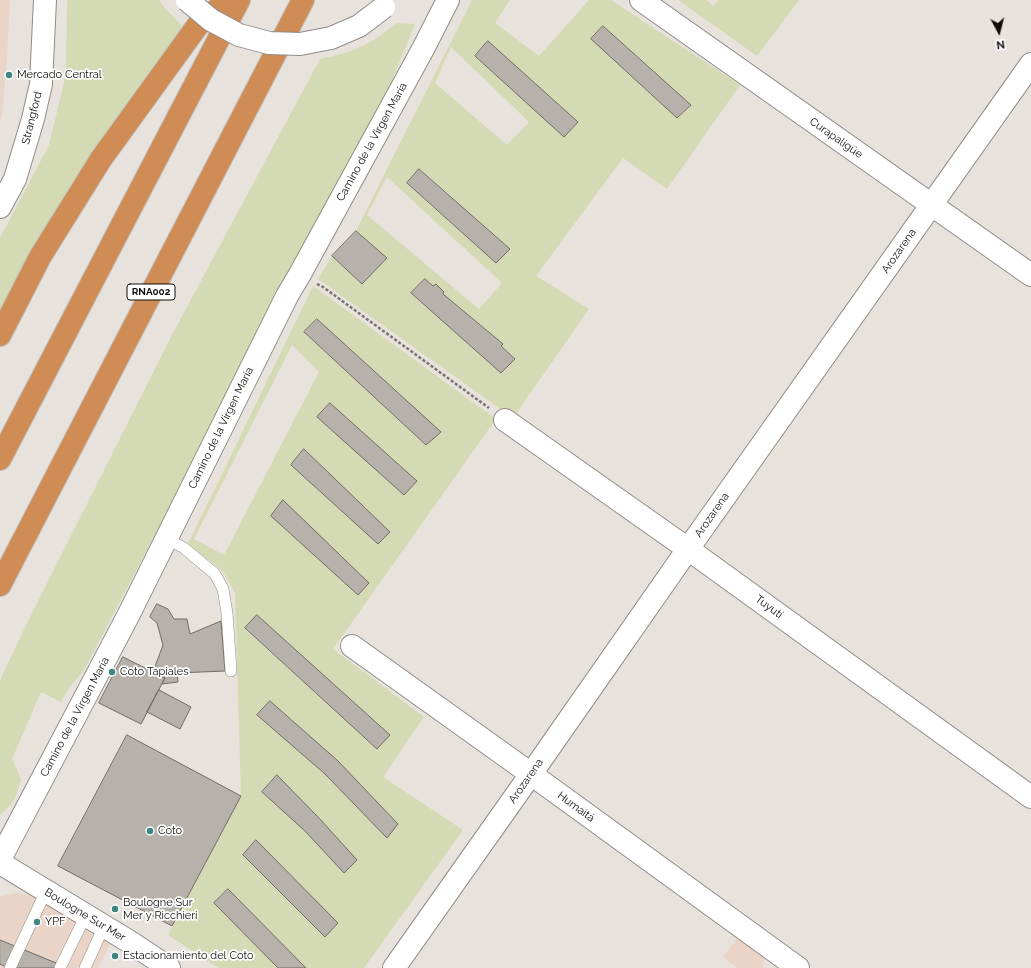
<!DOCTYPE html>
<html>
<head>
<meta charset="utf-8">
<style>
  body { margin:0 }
  #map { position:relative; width:1031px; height:968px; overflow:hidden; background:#e8e2dc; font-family:Raleway,sans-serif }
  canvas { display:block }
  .north { position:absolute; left:979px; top:12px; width:40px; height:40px; -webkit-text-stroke:3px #fff; paint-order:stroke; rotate:173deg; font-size:11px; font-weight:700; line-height:16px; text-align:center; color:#0f0d0b }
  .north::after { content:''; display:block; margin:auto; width:14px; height:18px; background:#0f0d0b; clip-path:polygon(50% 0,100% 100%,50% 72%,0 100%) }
</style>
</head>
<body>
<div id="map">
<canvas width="1031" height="968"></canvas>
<div class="north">N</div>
</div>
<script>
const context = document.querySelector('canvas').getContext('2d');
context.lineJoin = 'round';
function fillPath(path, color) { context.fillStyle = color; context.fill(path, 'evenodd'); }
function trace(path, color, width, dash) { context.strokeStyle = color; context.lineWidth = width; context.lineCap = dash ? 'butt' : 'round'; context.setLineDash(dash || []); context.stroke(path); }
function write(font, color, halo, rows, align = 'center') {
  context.font = font + ' Raleway,sans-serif'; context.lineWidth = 3.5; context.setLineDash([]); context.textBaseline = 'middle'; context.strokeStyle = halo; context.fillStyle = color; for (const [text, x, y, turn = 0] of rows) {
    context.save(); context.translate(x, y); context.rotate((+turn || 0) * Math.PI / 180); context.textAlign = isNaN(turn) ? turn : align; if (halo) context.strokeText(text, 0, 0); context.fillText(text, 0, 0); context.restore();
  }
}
fillPath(new Path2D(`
  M0 0H10L7 58 2 116 0 122Z
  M16 893 31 895 110 944 98 968H0V899L1 896Z
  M742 932 763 951 764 959 763 968H738L723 957Z`), '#ead4c7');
fillPath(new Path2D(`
  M67 0H159L164 7 187 31 0 315V238L49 145 66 74Z
  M472 0H510L495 23 539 56 589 0H611L740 85 667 189 623 158 536 276 589 309 513 418 318 279 332 256 362 284 386 258 356 231ZM603 26 690 105 678 118 591 39ZM488 42 578 122 564 136 475 56ZM451 47 529 122 507 145 435 83ZM420 169 510 249 496 262 407 184ZM387 177 502 283 479 309 367 215ZM425 279 433 286 436 284 444 291 443 294 503 344 501 346 515 359 502 373 411 294Z
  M678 0H707L713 6 719 0H799L757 56Z
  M397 23 415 24 389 88 84 670 68 689 61 702 41 692 12 759 21 779C16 797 15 803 0 815V680L30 617 173 333 320 59C334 56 348 53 360 47 374 41 385 32 397 23Z
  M313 286 496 419 333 649 424 717 383 777 463 830 364 968H306L228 889 215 903 278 968H219L168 935 241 796 235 593 223 571 188 544ZM317 319 440 433 426 445 304 333ZM292 345 319 372 224 555 194 539ZM330 404 417 481 405 494 318 417ZM305 449 389 532 378 544 291 465ZM283 501 369 583 358 595 271 516ZM257 615 389 735 377 749 245 629ZM270 701 338 761 398 824 387 837 325 774 257 715ZM276 775 356 860 344 873 305 831 262 792ZM256 840 338 923 325 937 243 855Z`), '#d4dab3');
const building = new Path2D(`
  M603 26 691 105 677 118 591 39Z
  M488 41 578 122 564 137 475 56Z
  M419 169 510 249 496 263 407 183Z
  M356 231 387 258 362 284 332 256Z
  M425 279 433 286 436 284 444 292 443 294 503 344 501 346 515 359 501 373 411 293Z
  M317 319 441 432 426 445 304 332Z
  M330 403 417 481 404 495 317 417Z
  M304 449 390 532 378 544 291 465Z
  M283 500 369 583 358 595 271 516Z
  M157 604 168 609 174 619H187L190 634 221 621 225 671 177 673 178 682 162 684 165 678 153 672 163 645 157 623 150 617Z
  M257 615 390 735 377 749 245 628Z
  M123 657 165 678 141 724 99 703Z
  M159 690 191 707 180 729 147 712Z
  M270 701 338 761 398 824 387 838 325 774 257 715Z
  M127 735 241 796 172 926 58 866Z
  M277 775 319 818 357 860 344 873 305 831 262 792Z
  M256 840 338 923 325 937 243 855Z
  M228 889 306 968H278L214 903Z
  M0 940 61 965 60 968H8L0 964Z`);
fillPath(building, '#b7b1ab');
trace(building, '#706b65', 1);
const service = new Path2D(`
  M167 539 184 548 215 574 223 589 227 613 231 671
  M10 968 46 891
  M60 968 86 915
  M85 968 104 926`);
const minor = new Path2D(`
  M641 0 1031 275
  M505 420 688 549 1031 797
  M352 646 531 774 798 968
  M394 968 531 774 688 549 1031 64`);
const tertiary = new Path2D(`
  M0 207 15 179 33 119 41 84 45 0
  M0 859 128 616 287 296 300 274 423 49 448 0`);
const secondary = new Path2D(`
  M0 863 130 942 169 968`);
const motorway = new Path2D(`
  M0 335 40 257 101 159 198 25 221 6
  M0 459 239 0
  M0 585 303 0`);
trace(service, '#918b86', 12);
trace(minor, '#918b86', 24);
trace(tertiary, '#918b86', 24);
trace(secondary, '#918b86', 24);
trace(motorway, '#c1c0c0', 24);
trace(new Path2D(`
  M317 284 323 287 489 408`), '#77736f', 2.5, [3, 2]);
trace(service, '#fff', 11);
trace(minor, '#fff', 22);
trace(tertiary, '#fff', 22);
trace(secondary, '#fff', 22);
trace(motorway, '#d08c55', 22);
const tertiaryBridge = new Path2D(`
  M187 0 211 20 239 35 269 43 300 44 331 38 359 26 384 7`);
trace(tertiaryBridge, '#918b86', 24, []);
trace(tertiaryBridge, '#fff', 22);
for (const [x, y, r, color] of [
  [9,75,4,"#3f8680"],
  [112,672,4,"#3f8680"],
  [150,831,4,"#3f8680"],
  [115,909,4,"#3f8680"],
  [37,922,4,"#3f8680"],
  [115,956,4,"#3f8680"]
]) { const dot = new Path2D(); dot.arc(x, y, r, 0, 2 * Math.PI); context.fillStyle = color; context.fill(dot); trace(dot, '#fff', 1.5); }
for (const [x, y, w] of [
  [151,292,48]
]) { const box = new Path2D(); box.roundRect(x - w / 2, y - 8, w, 16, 3); context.fillStyle = '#fff'; context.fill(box); trace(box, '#0f0d0b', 1); }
write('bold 10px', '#0f0d0b', null, [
  ["RNA002",151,292]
]);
write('11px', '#0f0d0b', '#fff', [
  ["Mercado Central",17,75],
  ["Coto Tapiales",120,672],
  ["Coto",158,831],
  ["Boulogne Sur",123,903],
  ["Mer y Ricchieri",123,916],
  ["YPF",45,922],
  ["Estacionamiento del Coto",123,956]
], 'left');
write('11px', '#0f0d0b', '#fff', [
  ["Strangford",32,118,-76],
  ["Curapaligüe",836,138,35],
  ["Camino de la Virgen María",372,142,-61],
  ["Arozarena",899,251,-55],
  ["Camino de la Virgen María",221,428,-64],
  ["Arozarena",712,515,-55],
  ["Tuyutí",769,607,36],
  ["Camino de la Virgen María",75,717,-62],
  ["Arozarena",526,781,-55],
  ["Humaitá",576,807,36],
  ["Boulogne Sur Mer",85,915,31]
]);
</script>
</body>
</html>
